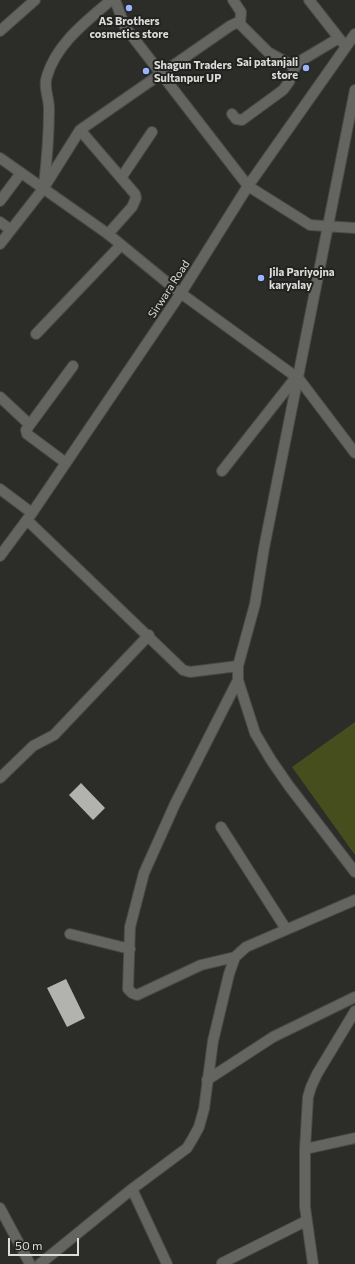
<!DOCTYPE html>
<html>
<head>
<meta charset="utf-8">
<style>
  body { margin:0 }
  #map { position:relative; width:355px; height:1264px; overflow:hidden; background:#2c2d29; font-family:Commissioner,sans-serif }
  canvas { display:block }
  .scale { position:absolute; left:8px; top:1238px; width:71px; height:18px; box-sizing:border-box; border:2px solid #dcddda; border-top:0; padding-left:5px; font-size:12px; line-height:14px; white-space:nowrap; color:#dcddda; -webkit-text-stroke:3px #222320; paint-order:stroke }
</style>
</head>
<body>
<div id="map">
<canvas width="355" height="1264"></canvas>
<div class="scale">50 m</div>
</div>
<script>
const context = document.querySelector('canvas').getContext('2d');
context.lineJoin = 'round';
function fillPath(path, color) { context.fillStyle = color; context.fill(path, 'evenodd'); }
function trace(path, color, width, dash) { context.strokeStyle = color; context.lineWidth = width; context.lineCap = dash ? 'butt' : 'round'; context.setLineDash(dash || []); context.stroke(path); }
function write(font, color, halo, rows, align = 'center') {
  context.font = font + ' Commissioner,sans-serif'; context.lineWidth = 4; context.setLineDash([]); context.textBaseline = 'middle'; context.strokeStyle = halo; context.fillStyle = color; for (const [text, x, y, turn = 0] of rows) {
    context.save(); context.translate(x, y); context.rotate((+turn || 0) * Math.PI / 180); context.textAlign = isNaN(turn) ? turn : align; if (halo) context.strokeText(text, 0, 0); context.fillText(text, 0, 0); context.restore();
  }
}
fillPath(new Path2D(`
  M355 722V855L292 767Z`), '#464e1e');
fillPath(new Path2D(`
  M81 783 105 808 93 820 69 795Z
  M66 979 85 1018 67 1027 47 988Z`), '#b2b3ae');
const street = new Path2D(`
  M115 0 125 27 248 186 310 225 355 228
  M233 0 241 12 240 24
  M309 0 342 42
  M0 31 35 0
  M355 90 264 548 255 604 238 666V680L255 733 271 760 289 786 355 872
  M232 114 236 119 242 120 283 90 289 82 295 67 302 60 339 38
  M80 130 135 194 136 198 132 207 108 234
  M121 178 152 132
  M44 185C47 159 49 134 49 109 49 97 43 87 47 76 57 43 86 22 111 0
  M0 201 21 173
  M0 222 11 230
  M0 244 43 189 80 130 230 26 236 23 240 24 268 52 295 67
  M36 334 121 245
  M0 397 29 424
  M66 463 27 434 26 430 73 366
  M222 471 296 377
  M0 489 32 513
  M27 520 183 670 190 672 238 666
  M0 556 32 513 181 293 248 186 355 34
  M0 778 33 746 54 735 149 635
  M221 827 286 929
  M70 934 130 949
  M235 957 201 965 137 995 132 993 128 989 130 927 144 873 175 804 238 680
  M207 1080 273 1037 355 997
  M305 1149 355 1138
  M132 1189 167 1264
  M0 1208 30 1264
  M222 1263 306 1221
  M40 1264 132 1189 187 1148 193 1138 199 1127 204 1109 213 1041 229 974 235 957 246 947 355 900
  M313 1264 305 1207V1149L308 1097 311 1087 317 1074 355 1011`);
const secondary = new Path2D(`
  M0 158 108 234 175 289 299 379 355 453`);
trace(street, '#494946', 12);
trace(secondary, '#494946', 12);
trace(street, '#646561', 10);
trace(secondary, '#646561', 10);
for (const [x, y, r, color] of [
  [129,8,4,"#99b5fd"],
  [306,68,4,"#99b5fd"],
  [146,71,4,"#99b5fd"],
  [261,278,4,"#99b5fd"]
]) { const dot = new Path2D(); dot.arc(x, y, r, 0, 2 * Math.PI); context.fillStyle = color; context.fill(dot); trace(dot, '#222320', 1.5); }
write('bold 11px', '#dcddda', '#222320', [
  ["AS Brothers",129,21,"center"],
  ["cosmetics store",129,34,"center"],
  ["Sai patanjali",298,62,"right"],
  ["store",298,75,"right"],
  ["Shagun Traders",154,65],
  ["Sultanpur UP",154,78],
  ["Jila Pariyojna",269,272],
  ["karyalay",269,285]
], 'left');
write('11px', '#dcddda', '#222320', [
  ["Sirwara Road",169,289,-57]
]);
</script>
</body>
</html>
